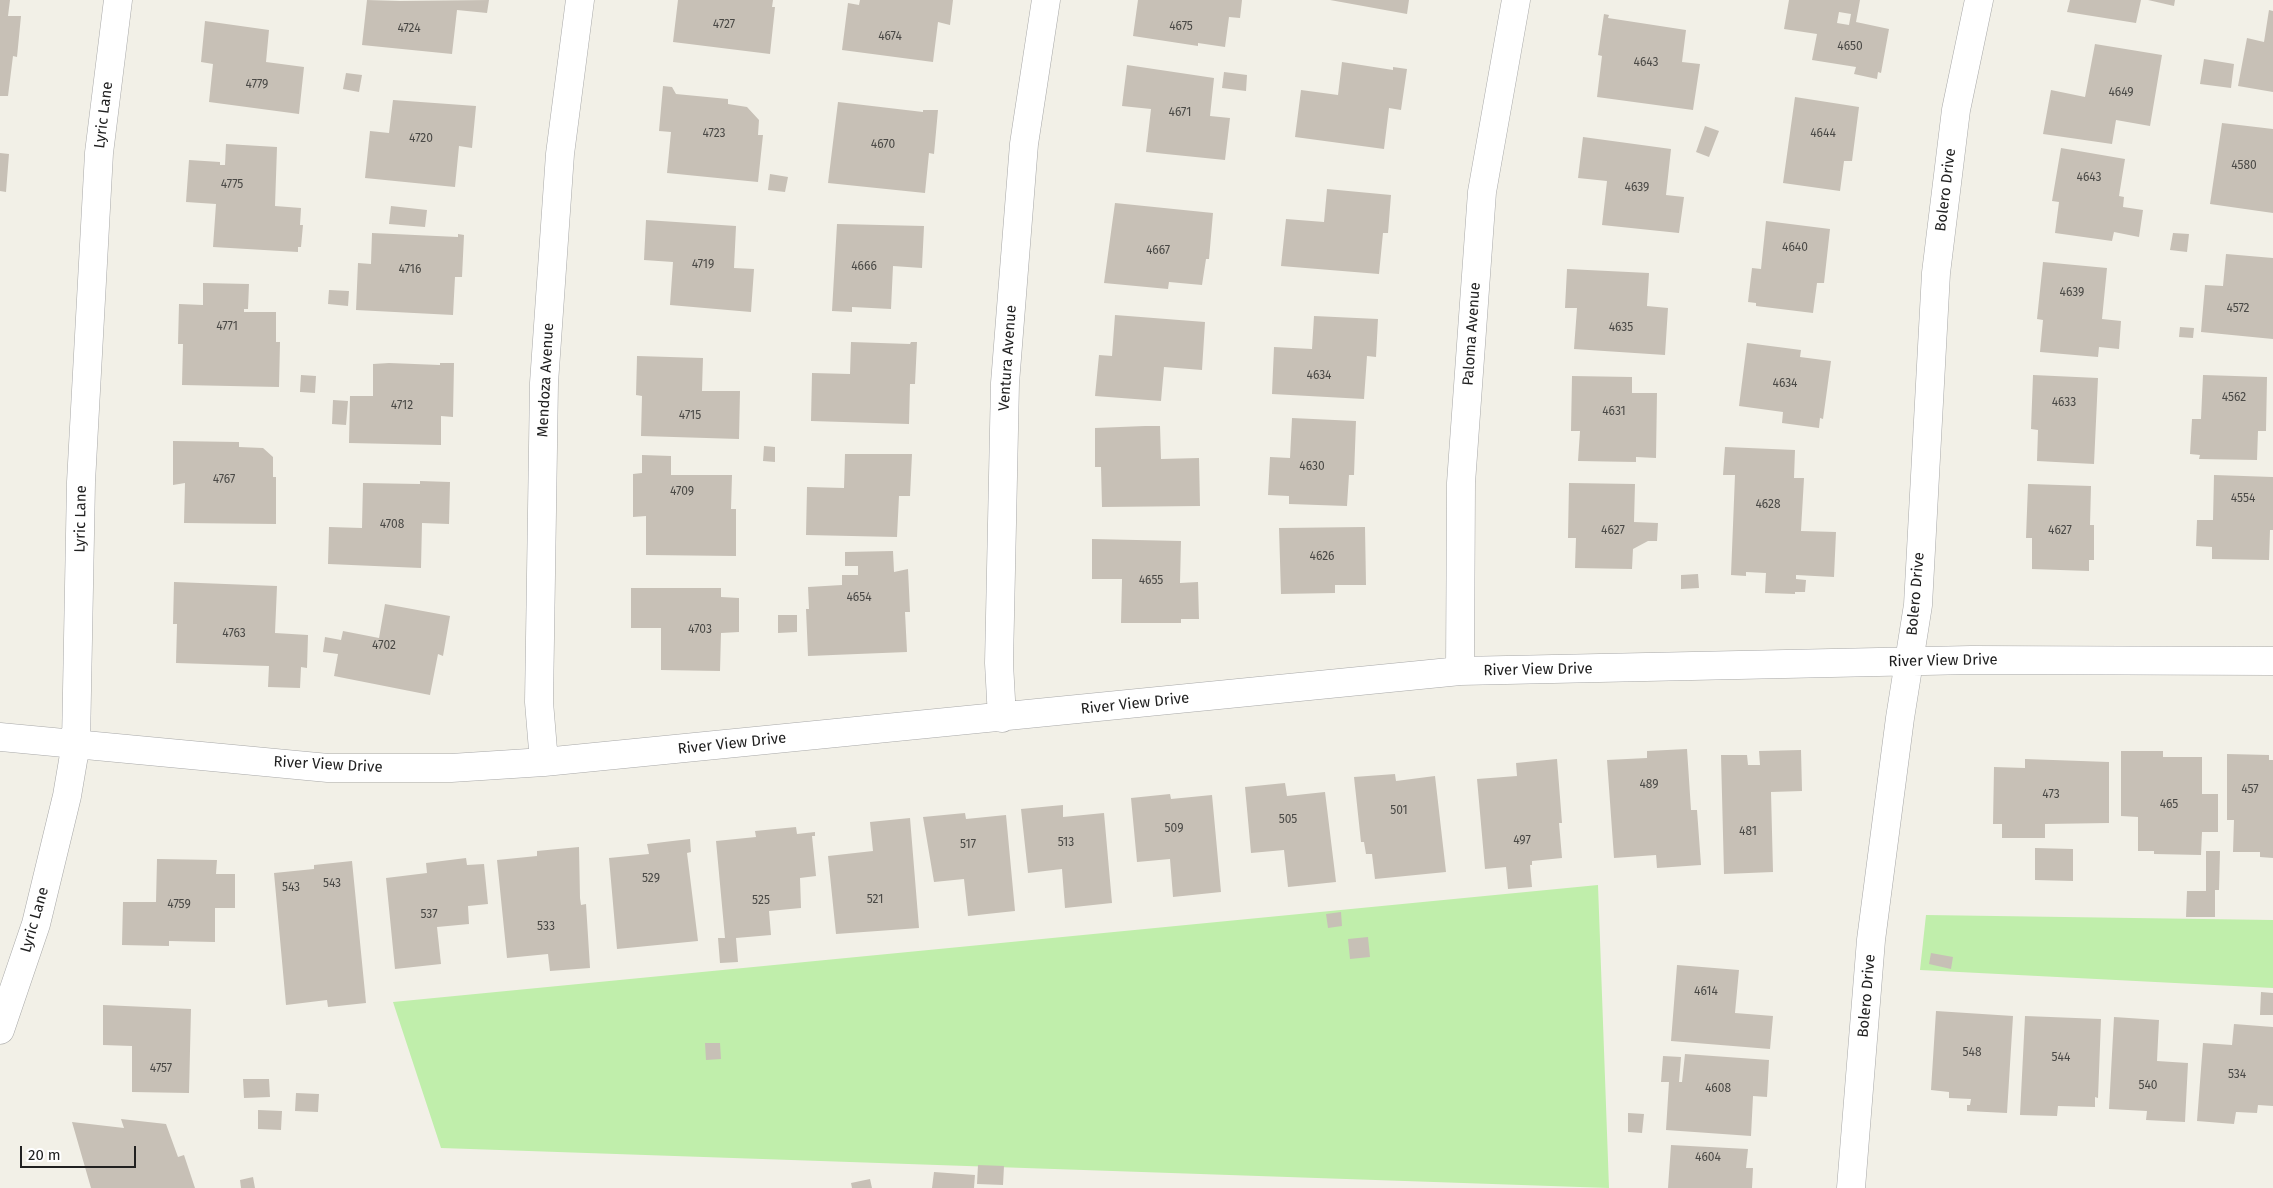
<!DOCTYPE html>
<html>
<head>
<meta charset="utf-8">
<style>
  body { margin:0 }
  #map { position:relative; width:2273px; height:1188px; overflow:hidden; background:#f2f0e7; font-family:"Fira Sans",sans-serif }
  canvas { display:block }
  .scale { position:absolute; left:20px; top:1146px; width:116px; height:22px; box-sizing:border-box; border:2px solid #212121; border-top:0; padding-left:6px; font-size:15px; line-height:18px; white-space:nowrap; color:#212121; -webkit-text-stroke:4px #fff; paint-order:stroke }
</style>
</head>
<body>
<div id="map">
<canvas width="2273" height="1188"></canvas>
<div class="scale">20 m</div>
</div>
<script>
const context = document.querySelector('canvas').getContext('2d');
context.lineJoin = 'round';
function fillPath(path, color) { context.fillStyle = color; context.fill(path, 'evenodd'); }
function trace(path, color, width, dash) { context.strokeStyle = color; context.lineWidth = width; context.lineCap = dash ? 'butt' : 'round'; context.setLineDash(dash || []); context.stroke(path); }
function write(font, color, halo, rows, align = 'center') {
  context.font = font + ' "Fira Sans",sans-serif'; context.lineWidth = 5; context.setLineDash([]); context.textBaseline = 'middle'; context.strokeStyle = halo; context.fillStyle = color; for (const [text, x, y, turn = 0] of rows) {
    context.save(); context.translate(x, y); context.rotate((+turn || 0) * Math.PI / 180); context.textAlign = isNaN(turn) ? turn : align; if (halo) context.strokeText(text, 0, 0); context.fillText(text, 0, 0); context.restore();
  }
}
fillPath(new Path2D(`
  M1598 885 1609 1188 441 1148 393 1002Z
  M1926 915 2273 920V988L1920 970Z`), '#c0eeab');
fillPath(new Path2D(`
  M0 0H10L8 16H21L17 57 13 56 8 96H0Z
  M367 0 400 1 489 0 487 13 457 10 452 54 362 45Z
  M678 0H773L772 7H775L770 54 673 42Z
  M860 0H953L950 25 938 22 933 62 842 50 848 3 859 5Z
  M1138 0H1242L1240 18 1229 17 1225 47 1198 43V46L1133 36Z
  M1330 0H1409L1407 14Z
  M1789 0H1860L1856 22 1889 29 1881 73 1878 72 1877 79 1854 74 1856 67 1812 60 1817 34 1784 29ZM1839 12 1851 14 1849 25 1837 23Z
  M2070 0H2141L2136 23 2067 12Z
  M2148 0H2175L2174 6Z
  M2269 10 2273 11V92L2238 86 2247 38 2264 42Z
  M1604 14 1609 15 1608 18 1686 30 1682 62 1700 64 1693 110 1597 97 1602 56 1598 55Z
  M205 21 269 30 266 62 304 67 299 114 209 102 213 64 201 62Z
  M2095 44 2162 55 2150 126 2116 120 2112 144 2043 134 2051 90 2085 97Z
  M2204 59 2234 64 2231 88 2200 84Z
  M1342 62 1393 70V67L1407 69 1401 110 1389 108 1384 149 1295 137 1301 90 1338 95Z
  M1127 65 1214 78 1210 116 1230 118 1225 160 1146 152 1151 109 1122 106Z
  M1224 72 1247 75 1246 91 1222 88Z
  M346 73 362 75 359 92 343 89Z
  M663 86 672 87 676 94 728 99V104L747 107 759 120 758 135H763L758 182 667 173 671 132 659 131Z
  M1795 97 1859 107 1852 161H1844L1840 191 1783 183Z
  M393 100 476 106 472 148 459 146 455 187 365 178 370 131 389 133Z
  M838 102 923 112V110H938L934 154 929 153 925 193 828 183Z
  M2222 123 2273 129V213L2210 204Z
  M1705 126 1719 131 1709 157 1696 152Z
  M1583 137 1671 149 1666 195 1684 197 1679 233 1602 225 1607 181 1578 178Z
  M226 144 277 147 275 206 301 208 300 225H303L301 247H298V252L213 247 216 204 186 202 189 160 220 162V165H225Z
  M2061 148 2125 159 2119 196 2124 197 2123 207 2143 210 2139 237 2114 232 2112 241 2055 233 2059 202 2052 201Z
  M0 153 9 154 6 192 0 191Z
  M770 174 788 177 785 192 768 190Z
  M1327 189 1391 195 1388 233H1383L1379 274 1281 266 1286 219 1324 222Z
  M1115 203 1213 213 1209 259H1206L1202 285 1169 282 1168 289 1104 283Z
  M391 206 427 210 425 227 389 224Z
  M646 220 736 226 734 268 754 269 751 312 670 305 673 262 644 260Z
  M1766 221 1830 229 1824 283H1817L1813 313 1756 306V303L1748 302 1752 268 1761 269Z
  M837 224 924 226 922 268 893 266 891 309 852 307V312L832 311Z
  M372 233 458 237V234L464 235 462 277H455L453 315 356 310 358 263 371 264Z
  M2173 233 2189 234 2187 252 2170 250Z
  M2226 254 2273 258V339L2201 332 2205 285 2223 286Z
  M2043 262 2107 268 2102 319 2121 321 2119 349 2099 347 2098 357 2040 352 2043 320 2037 319Z
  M1567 269 1649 273 1647 306 1668 308 1665 355 1574 349 1577 308H1565Z
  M203 283 249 284 248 309H244V312H276V342H280L279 387 182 385 183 344H178L179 304 203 305Z
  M329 290 349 291 348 306 328 304Z
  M1115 315 1205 322 1202 370 1164 367 1161 401 1095 396 1099 355 1112 356Z
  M1314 316 1378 319 1376 357 1367 356 1364 399 1272 394 1274 347 1312 349Z
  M2180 327 2194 328 2193 338 2179 337Z
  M851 342 910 344 911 342H917L915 384H910L909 424 811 421 812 373 850 374Z
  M1747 343 1801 350 1800 357 1831 361 1823 419 1820 418 1819 428 1782 423 1783 412 1739 406Z
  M637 356 703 358 702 391H740L739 439 641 436 642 396 636 395Z
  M389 363 440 365V363H454L453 417 441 416V445L349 443 350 396H373V364Z
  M301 375 316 376 315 393 300 392Z
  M2033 375 2098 378 2094 464 2037 461 2038 430 2031 429Z
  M2203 375 2267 377 2266 431H2258L2257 460 2199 459 2200 455 2190 454 2192 419H2201Z
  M1572 376 1632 377V393H1657L1656 458 1636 457V462L1578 461 1580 431H1571Z
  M333 400 348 401 346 425 332 424Z
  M1292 418 1356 421 1354 475H1349L1347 506 1289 504V496L1268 495 1270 457 1290 458Z
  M1145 426H1160L1161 459 1199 458 1200 506 1102 507 1101 467H1095V428Z
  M173 441 239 442V447L263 448 273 457V477H276V524L184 523 185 483 173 485Z
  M764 446 775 447V462L763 461Z
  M1725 447 1795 450 1794 478H1804L1801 531 1836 532 1834 577 1796 575V579L1806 580 1805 592H1795V594L1765 593 1766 573 1746 572V576L1731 575 1735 475H1723Z
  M845 454H912L910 496H899L897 537 806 535 807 487 844 488Z
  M642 455 671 456V475H732L731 509H736V556L646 555V516L633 517V474L642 473Z
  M2214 475 2273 477V530H2270L2269 560 2212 559V547L2196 546 2197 520H2213Z
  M420 481 450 482 449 524 422 523 421 568 328 564 329 527 362 528 363 483 420 484Z
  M1569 483 1635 484 1634 522 1658 523 1657 541H1648L1633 549 1632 569 1575 568 1576 538H1568Z
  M2028 484 2091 486 2090 525H2094V560H2089V571L2032 569V538H2026Z
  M1365 527 1366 585H1335V593L1281 594 1279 528Z
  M1092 539 1181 541 1180 583 1198 582 1199 619H1181V623H1121L1122 579H1092Z
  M893 551 894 572 908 569 910 612H905L907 652 808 656 806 609H809L808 587 842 585V575H858V566H845V552Z
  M1698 574 1699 588 1681 589V575Z
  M174 582 277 586 275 633 308 635 307 668 301 667 300 688 268 687 269 666 176 663 177 624H173Z
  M631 588H721V597L739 598V632L721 633 720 671 661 670V628H631Z
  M385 604 450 616 443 656 438 654 430 695 334 676 338 654 323 652 325 637 341 640 343 631 379 638Z
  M778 615H797V632L778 633Z
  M1687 749 1691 810H1697L1701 865 1657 868 1656 855 1614 858 1607 760 1647 758V751Z
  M1801 750 1802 791 1771 792 1773 872 1724 874 1721 755H1747L1748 765H1760L1759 751Z
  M2121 751H2163V757H2202V794H2218V832H2202L2201 855 2154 854V851H2138V817L2121 816Z
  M2227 754 2269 755V760H2273V858L2260 857V852H2233L2234 820H2227Z
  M1557 759 1562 823H1559L1562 858 1532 861V865H1530L1532 887 1508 889 1506 867 1485 869 1477 779 1517 776 1516 763Z
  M2025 759 2109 762V823L2045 824V838H2002V824H1993L1994 767 2025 768Z
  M1395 774 1396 781 1435 776 1446 872 1375 879 1372 854H1366L1364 842H1361L1354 777Z
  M1285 783 1287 796 1325 792 1336 882 1288 887 1284 850 1251 853 1245 787Z
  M1170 794 1171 799 1212 795 1221 892 1173 897 1170 859 1137 862 1131 798Z
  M1063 805V817L1104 813 1112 903 1065 908 1062 869 1028 873 1021 809Z
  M965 813 966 819 1006 815 1015 911 968 916 964 879 934 882 923 817Z
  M910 818 919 928 836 934 828 856 873 851 870 822Z
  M796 827 797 834 815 832V836H812L816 876 800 878 801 908 769 911 771 935 736 938 738 962 720 963 718 938H725L716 841 756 837 755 831Z
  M690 839 691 852 687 853 698 941 617 949 609 858 649 854 647 844Z
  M579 847 580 898 581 905 586 904 590 968 550 971 548 954 507 958 497 860 537 856V851Z
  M2035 848 2073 849V881L2035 880Z
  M2206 851H2220L2219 890H2215V917H2186L2187 891H2206Z
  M466 858 467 865 484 864 488 904 468 906 469 924 437 927 441 964 395 969 386 878 427 873 426 863Z
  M157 859 217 860 216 874H235V908H215V942L169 941V946L122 945 123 902H156Z
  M352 861 366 1003 328 1007 327 1000 286 1005 274 873 314 869V865Z
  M1341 912 1342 926 1328 928 1326 914Z
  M1368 937 1370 957 1350 959 1348 939Z
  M1931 953 1953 957 1951 969 1929 964Z
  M1677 965 1739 970 1735 1013 1773 1016 1770 1049 1671 1041Z
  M2261 992 2273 993V1015H2260Z
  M103 1005 191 1009 189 1093 132 1092V1046L103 1045Z
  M1936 1011 2013 1016 2007 1113 1967 1111V1105H1970L1971 1099 1949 1098V1092L1931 1090Z
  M2025 1016 2101 1019 2098 1098 2095 1097V1107L2058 1106 2057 1116 2020 1115Z
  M2114 1017 2159 1020 2157 1061 2188 1063 2185 1122 2146 1120 2147 1111 2109 1109Z
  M2234 1024 2273 1027V1106L2258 1105 2257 1113 2236 1112 2234 1124 2197 1121 2203 1043 2232 1045Z
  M705 1043H720L721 1059 706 1060Z
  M1685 1054 1769 1060 1767 1097 1753 1096 1751 1136 1666 1130 1669 1082H1661L1663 1056 1681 1057 1679 1082H1682Z
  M243 1079H269L270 1097 244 1098Z
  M296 1093 319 1094 318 1112 295 1111Z
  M258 1110 282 1111 281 1130 258 1129Z
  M1628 1113 1644 1114 1642 1133 1628 1132Z
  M121 1119 166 1124 178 1157 184 1155 195 1188H91L72 1122 124 1128Z
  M1671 1145 1748 1149 1746 1168H1753L1752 1188H1668Z
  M978 1165 1004 1166 1003 1185 977 1184Z
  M934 1172 975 1175 974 1188H932Z
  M253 1177 255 1188H241L240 1180Z
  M870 1179 872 1188H852L851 1183Z`), '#c7c0b6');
const street = new Path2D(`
  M1460 671 1461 483 1482 192 1516 0
  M1002 718 999 663 1005 383 1024 144 1046 0
  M0 737 328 768H451L544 762 1460 671 1971 660 2273 661
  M544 762 539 702 544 383 560 154 580 0
  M0 1030 36 924 67 796 76 743 81 482 99 153 118 0
  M1851 1188 1871 940 1900 718 1918 605 1936 273 1956 110 1979 0`);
trace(street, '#a8a8a8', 29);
trace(street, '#fff', 28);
write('12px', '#4a4946', null, [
  ["4727",724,25],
  ["4675",1181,27],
  ["4724",409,29],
  ["4674",890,37],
  ["4650",1850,47],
  ["4643",1646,63],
  ["4779",257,85],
  ["4649",2121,93],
  ["4671",1180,113],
  ["4723",714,134],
  ["4644",1823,134],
  ["4720",421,139],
  ["4670",883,145],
  ["4580",2244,166],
  ["4643",2089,178],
  ["4775",232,185],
  ["4639",1637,188],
  ["4640",1795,248],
  ["4667",1158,251],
  ["4719",703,265],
  ["4666",864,267],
  ["4716",410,270],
  ["4639",2072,293],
  ["4572",2238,309],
  ["4771",227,327],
  ["4635",1621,328],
  ["4634",1319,376],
  ["4634",1785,384],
  ["4562",2234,398],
  ["4633",2064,403],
  ["4712",402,406],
  ["4631",1614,412],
  ["4715",690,416],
  ["4630",1312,467],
  ["4767",224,480],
  ["4709",682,492],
  ["4554",2243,499],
  ["4628",1768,505],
  ["4708",392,525],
  ["4627",1613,531],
  ["4627",2060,531],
  ["4626",1322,557],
  ["4655",1151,581],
  ["4654",859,598],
  ["4703",700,630],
  ["4763",234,634],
  ["4702",384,646],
  ["489",1649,785],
  ["457",2250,790],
  ["473",2051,795],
  ["465",2169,805],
  ["501",1399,811],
  ["505",1288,820],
  ["509",1174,829],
  ["481",1748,832],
  ["497",1522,841],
  ["513",1066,843],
  ["517",968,845],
  ["529",651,879],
  ["543",332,884],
  ["543",291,888],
  ["521",875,900],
  ["525",761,901],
  ["4759",179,905],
  ["537",429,915],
  ["533",546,927],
  ["4614",1706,992],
  ["548",1972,1053],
  ["544",2061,1058],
  ["4757",161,1069],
  ["534",2237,1075],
  ["540",2148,1086],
  ["4608",1718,1089],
  ["4604",1708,1158]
]);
write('15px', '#212121', '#fff', [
  ["Lyric Lane",104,115,-83],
  ["Bolero Drive",1946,190,-83],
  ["Paloma Avenue",1472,334,-86],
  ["Ventura Avenue",1008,358,-86],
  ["Mendoza Avenue",546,380,-87],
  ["Lyric Lane",81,519,-89],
  ["Bolero Drive",1916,594,-85],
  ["River View Drive",1943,661,-1],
  ["River View Drive",1538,670,-1],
  ["River View Drive",1135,704,-6],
  ["River View Drive",732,744,-6],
  ["River View Drive",328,765,3],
  ["Lyric Lane",35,920,-74],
  ["Bolero Drive",1867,996,-85]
]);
</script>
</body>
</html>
